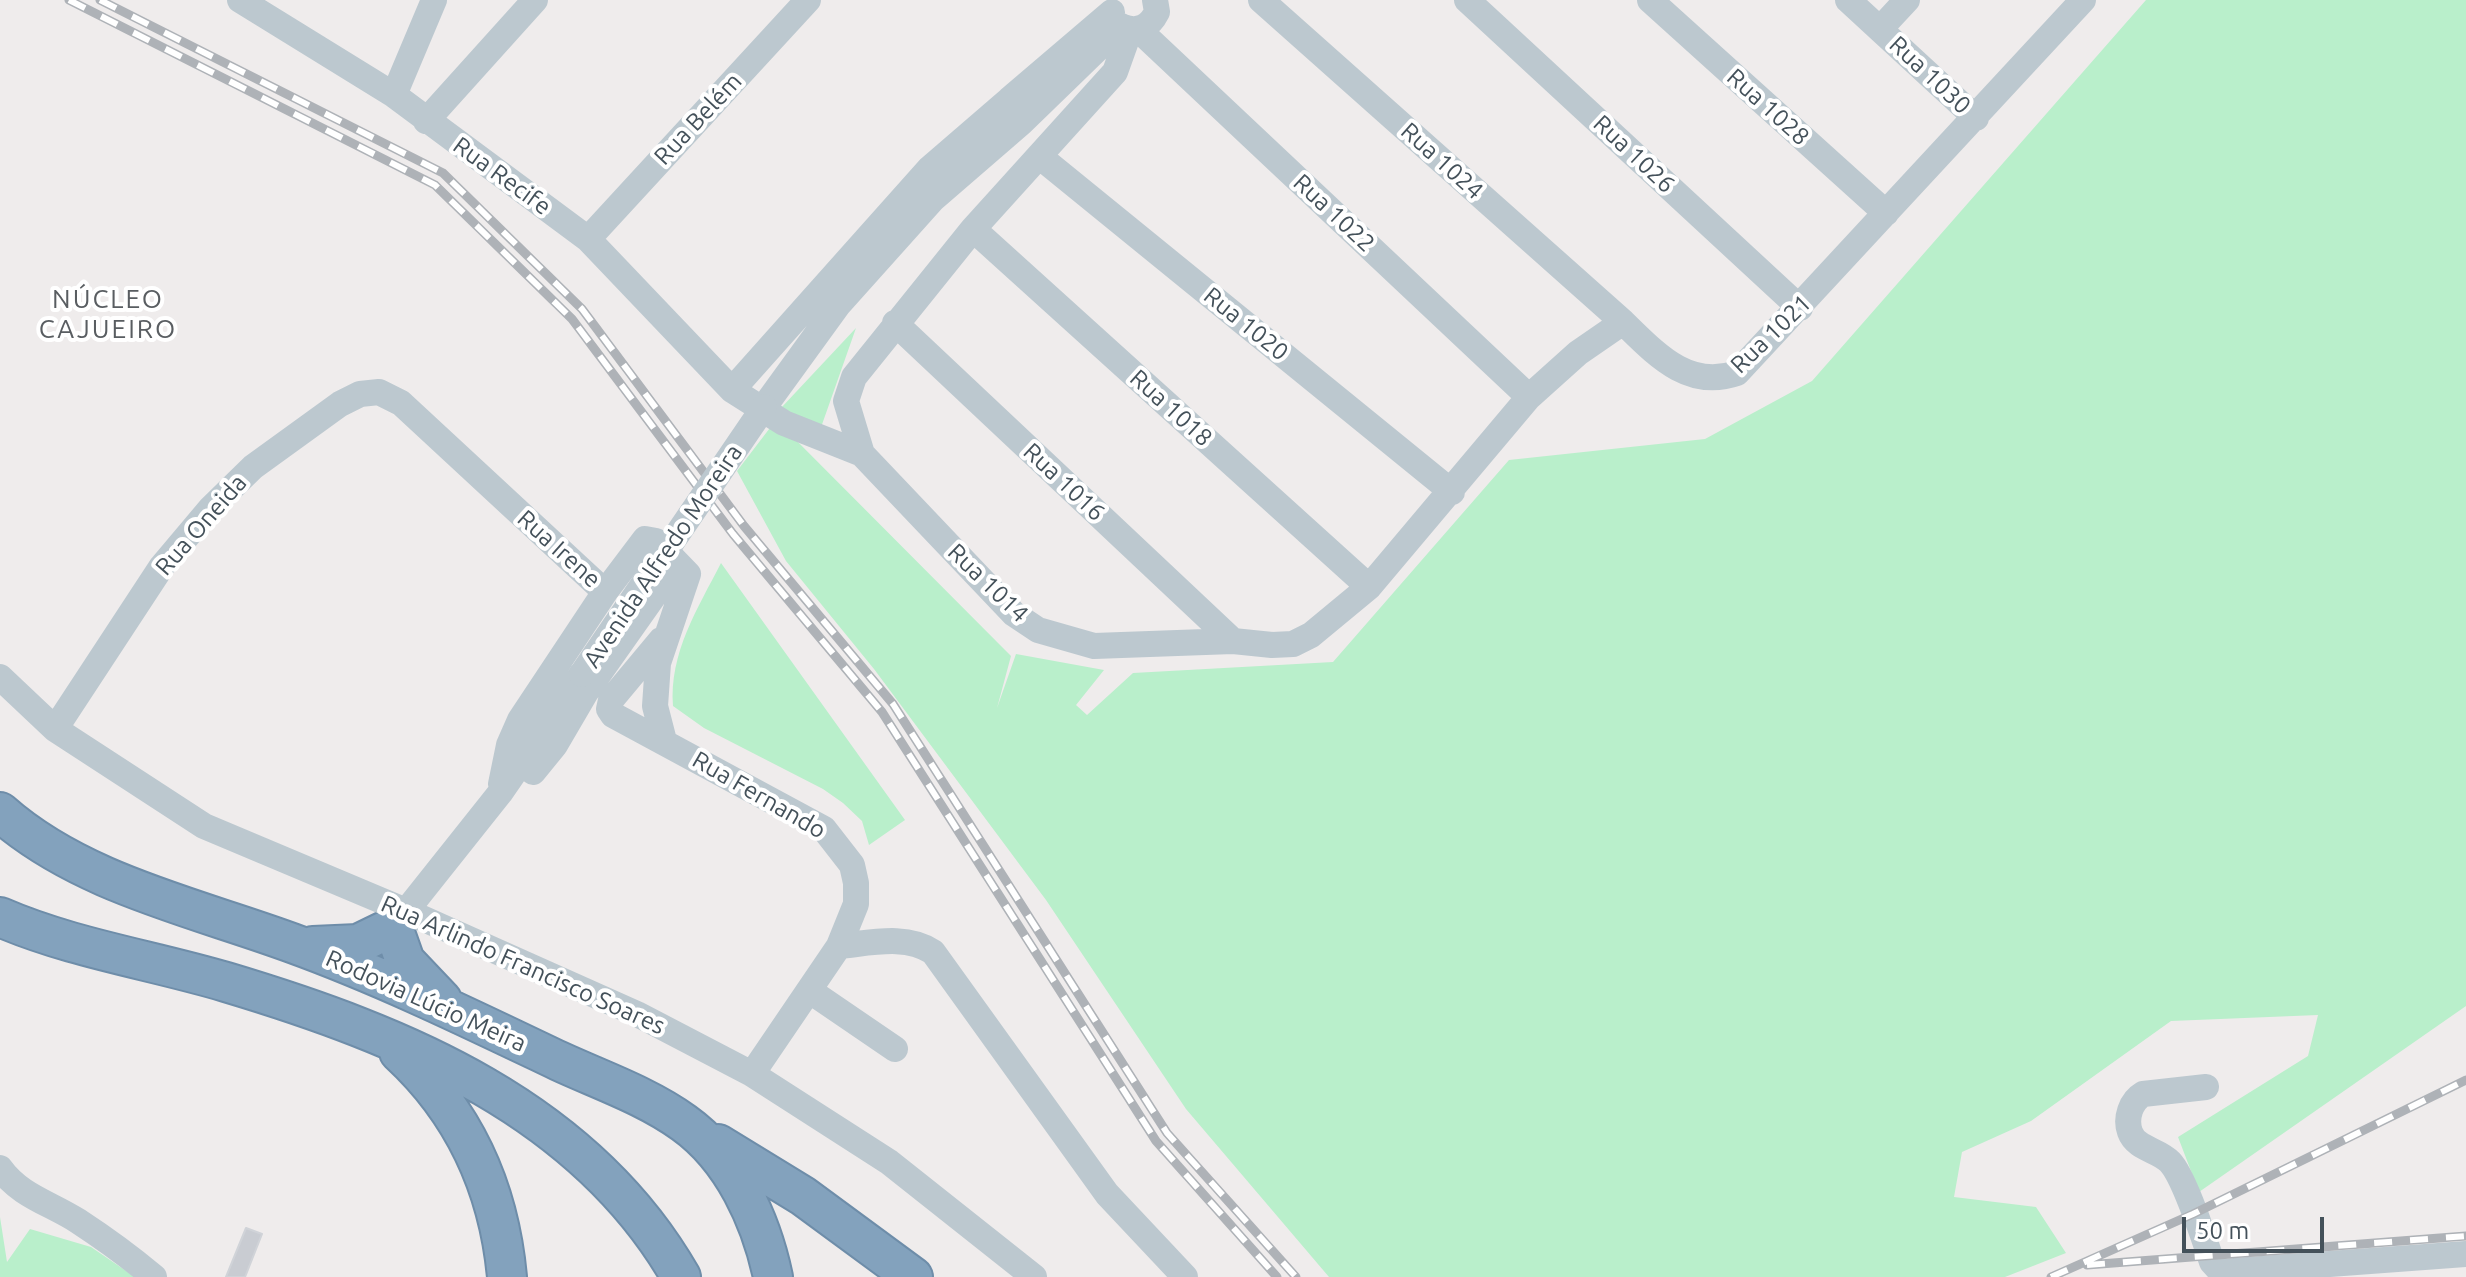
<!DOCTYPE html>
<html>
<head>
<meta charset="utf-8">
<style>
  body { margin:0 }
  #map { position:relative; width:2466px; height:1277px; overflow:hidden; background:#efecec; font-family:Ubuntu,sans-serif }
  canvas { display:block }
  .scale { position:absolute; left:2182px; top:1217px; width:142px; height:36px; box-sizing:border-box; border:4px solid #44515a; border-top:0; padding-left:10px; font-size:24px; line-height:28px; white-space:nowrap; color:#44515a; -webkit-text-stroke:6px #fff; paint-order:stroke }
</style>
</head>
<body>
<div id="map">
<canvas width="2466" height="1277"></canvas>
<div class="scale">50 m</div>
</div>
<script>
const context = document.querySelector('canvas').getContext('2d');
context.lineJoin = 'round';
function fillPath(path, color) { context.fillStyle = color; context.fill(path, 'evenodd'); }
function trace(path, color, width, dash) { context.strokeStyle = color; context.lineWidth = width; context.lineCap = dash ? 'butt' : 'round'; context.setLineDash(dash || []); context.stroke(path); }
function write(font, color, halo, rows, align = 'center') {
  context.font = font + ' Ubuntu,sans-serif'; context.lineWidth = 8; context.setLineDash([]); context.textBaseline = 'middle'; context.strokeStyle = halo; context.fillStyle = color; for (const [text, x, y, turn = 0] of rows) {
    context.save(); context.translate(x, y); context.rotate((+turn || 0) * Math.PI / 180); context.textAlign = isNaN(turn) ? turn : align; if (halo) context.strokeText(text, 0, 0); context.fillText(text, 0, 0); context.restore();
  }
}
fillPath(new Path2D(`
  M2146 0H2466V1006L2199 1192 2178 1137 2308 1056 2318 1015 2171 1021 2031 1121 1962 1152 1954 1197 2036 1207 2066 1253 2005 1277H1329L1186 1109 1046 900 874 669 786 561 737 471 776 420 1011 656 997 708 1016 654 1104 670 1076 705 1087 715 1133 673 1333 662 1509 460 1705 439 1812 381Z
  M856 328 819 433 781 408Z
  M721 563 905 820 869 845 862 821 843 803 823 789 704 728 673 706C669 653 698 608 721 563Z
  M0 1217 7 1262 30 1229 91 1247 135 1277H0Z`), '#b9efcb');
const building = new Path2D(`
  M246 1228 262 1234 245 1277H226Z`);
fillPath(building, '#c9ccd2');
trace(building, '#d0d3d8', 2);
const highway = new Path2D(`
  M0 812C80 883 194 907 292 943 383 976 471 1019 559 1061 600 1080 647 1096 684 1123 733 1158 761 1220 773 1277
  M0 917C71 948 152 960 226 982 403 1035 585 1109 681 1277
  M313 946 358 944 393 927 405 961 442 1000
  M399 1052C464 1112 499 1189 507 1277
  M718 1144 803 1196 913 1277`);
trace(highway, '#6e8da9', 42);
trace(new Path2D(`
  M240 0 394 95 588 239 732 390 784 423 862 454 1014 614 1038 630 1094 646 1233 641 1272 645 1293 644 1311 635 1369 587 1529 397 1578 353 1623 322C1656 354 1688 390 1737 373L2083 0
  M1261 0 1623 322
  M1467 0 1800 308
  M1650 0 1886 213
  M1848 0 1976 118
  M1123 27C1139 33 1150 26 1157 12L1155 0
  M1880 29 1907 0
  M1139 30 1529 397
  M394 95 434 0
  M1001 110 1010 99 1112 12
  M426 121 535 0
  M1039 156 1452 492
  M973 229 1369 587
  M588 239 808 0
  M895 323 1233 641
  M732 390 930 168 1010 99
  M764 407 838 305 932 200 1021 123 1121 26
  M862 454 846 401 854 377 973 229 1115 72 1130 30
  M661 640 611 700 609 709 613 715 824 829 852 865 856 883V904L839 946 752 1074
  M0 677 55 729 204 826 406 911 637 1014 752 1074 889 1162 1034 1277
  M55 729 162 566 210 509 253 467 340 404 360 394 379 392 401 403 605 592 645 539 656 541 688 574 658 663 655 706 664 741
  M533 772 555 745 586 692 677 563
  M501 784 509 745 520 720 605 592
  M395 925 500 793 582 674
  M839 946C871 943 906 934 933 952L1107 1194 1185 1277
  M810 991 895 1049
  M2206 1087 2143 1094C2131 1101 2125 1118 2130 1132 2136 1149 2159 1150 2170 1162 2185 1178 2204 1239 2212 1262L2221 1272 2466 1254
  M0 1168C20 1196 50 1203 78 1221 104 1238 130 1257 154 1277`), '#bcc8cf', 26);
trace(highway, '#83a2bd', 38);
const rail = new Path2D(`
  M69 0 435 185 572 319 733 534 882 712 1156 1141 1277 1277
  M100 0 443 173 582 309 744 526 893 704 1167 1133 1296 1277
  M2087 1265 2466 1236
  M2051 1277 2193 1214 2466 1080`);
trace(rail, '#aeb2b7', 9);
trace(rail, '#fff', 6, [18]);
trace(new Path2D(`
  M582 674 764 407`), '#bcc8cf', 26);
write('24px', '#44515a', '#fff', [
  ["Rua 1030",1930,75,43],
  ["Rua 1028",1768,107,42],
  ["Rua Belém",698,119,-47],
  ["Rua 1026",1634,154,43],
  ["Rua 1024",1442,161,42],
  ["Rua Recife",502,176,36],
  ["Rua 1022",1334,213,43],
  ["Rua 1020",1246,324,39],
  ["Rua 1021",1771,334,-44],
  ["Rua 1018",1171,408,42],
  ["Rua 1016",1064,482,43],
  ["Rua Oneida",201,525,-49],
  ["Rua Irene",559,549,42],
  ["Avenida Alfredo Moreira",663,556,-56],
  ["Rua 1014",988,583,44],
  ["Rua Fernando",759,795,30],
  ["Rua Arlindo Francisco Soares",523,965,24],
  ["Rodovia Lúcio Meira",426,1001,24]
]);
context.letterSpacing = '2px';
write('26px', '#595d61', '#fff', [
  ["NÚCLEO",108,299],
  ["CAJUEIRO",108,329]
]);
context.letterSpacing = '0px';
</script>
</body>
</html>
